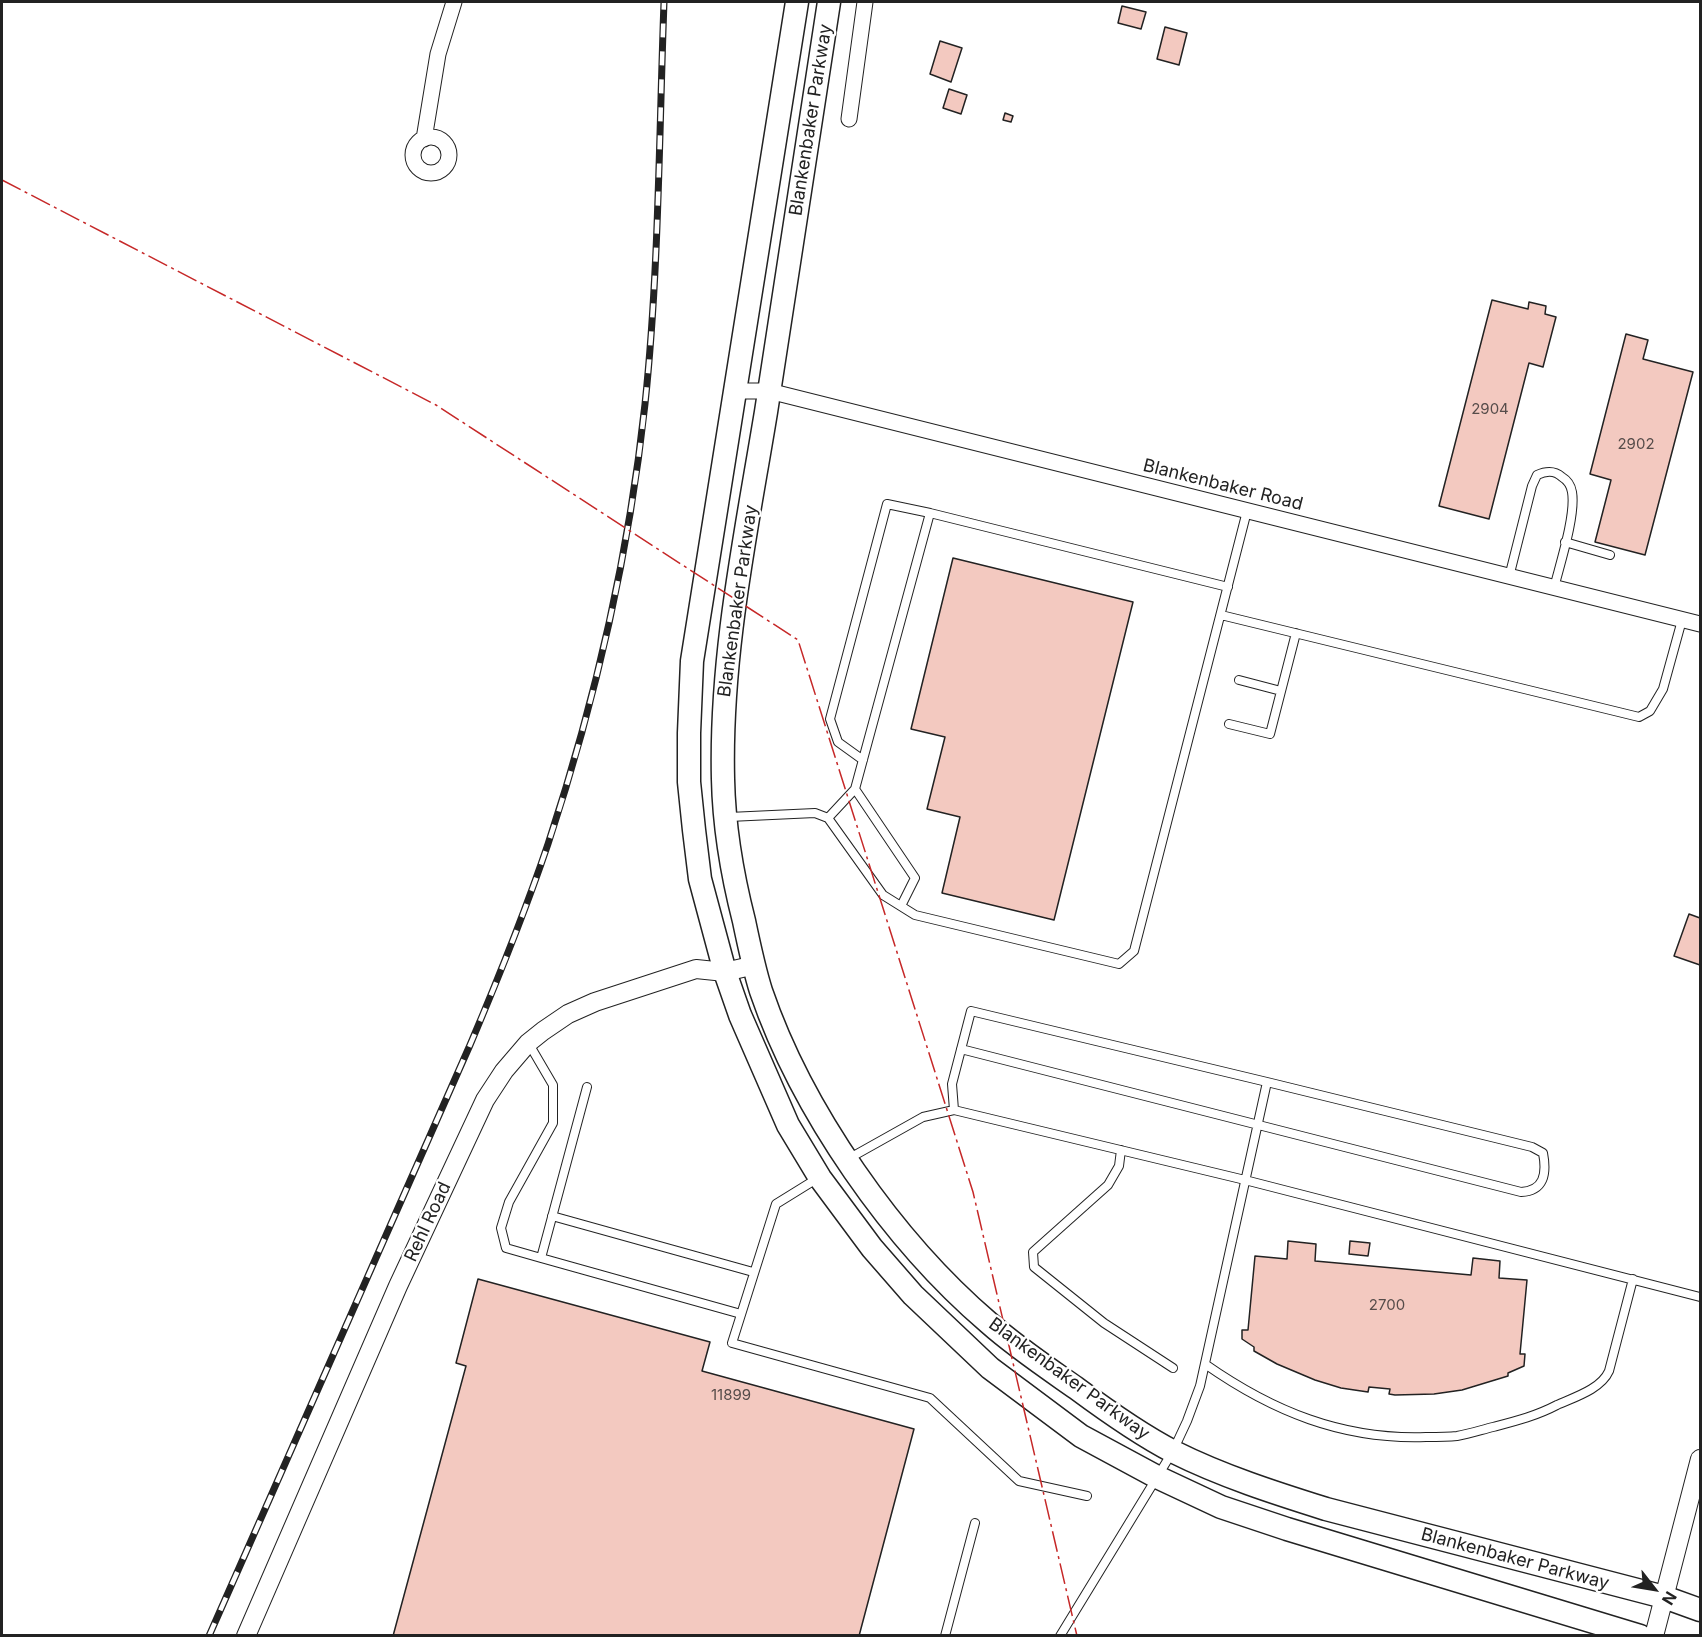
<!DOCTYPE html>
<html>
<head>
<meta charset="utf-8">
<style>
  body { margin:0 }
  #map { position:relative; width:1702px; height:1637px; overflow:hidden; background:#fff; font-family:Inter,sans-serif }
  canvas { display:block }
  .frame { position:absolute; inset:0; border:3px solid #222; pointer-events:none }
  .north { position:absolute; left:1624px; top:1559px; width:60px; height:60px; -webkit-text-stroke:4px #fff; paint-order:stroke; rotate:121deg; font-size:16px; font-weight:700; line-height:24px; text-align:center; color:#222 }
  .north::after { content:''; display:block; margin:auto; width:21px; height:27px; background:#222; clip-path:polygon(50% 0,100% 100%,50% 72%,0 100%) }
</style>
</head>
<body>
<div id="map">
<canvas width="1702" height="1637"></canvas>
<div class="frame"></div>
<div class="north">N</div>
</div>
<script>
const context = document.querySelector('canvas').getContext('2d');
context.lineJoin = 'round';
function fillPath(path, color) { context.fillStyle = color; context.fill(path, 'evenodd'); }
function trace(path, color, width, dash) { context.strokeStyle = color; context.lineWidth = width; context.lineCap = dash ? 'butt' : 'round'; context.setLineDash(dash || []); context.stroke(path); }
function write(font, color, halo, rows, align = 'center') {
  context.font = font + ' Inter,sans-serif'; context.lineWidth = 4.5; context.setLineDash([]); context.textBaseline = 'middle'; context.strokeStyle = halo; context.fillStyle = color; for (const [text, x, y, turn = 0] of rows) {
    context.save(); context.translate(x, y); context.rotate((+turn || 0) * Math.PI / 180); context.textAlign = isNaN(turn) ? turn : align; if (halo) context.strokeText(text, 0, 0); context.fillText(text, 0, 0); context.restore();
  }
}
const building = new Path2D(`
  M1122 6 1146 12 1141 29 1118 23Z
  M1165 27 1187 33 1179 65 1157 59Z
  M940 41 962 48 951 82 930 74Z
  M949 89 967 95 961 114 943 108Z
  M1005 113 1013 116 1011 122 1003 120Z
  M1492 300 1528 309 1529 302 1546 306 1545 314 1556 317 1543 367 1529 363 1489 519 1439 506Z
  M1626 334 1648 340 1643 359 1693 372 1645 555 1595 542 1611 480 1590 474Z
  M953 558 1133 602 1054 920 942 893 960 817 927 809 945 737 911 729Z
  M1689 914 1700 918V965L1674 956Z
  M1288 1241 1316 1244 1315 1261 1471 1275 1473 1258 1500 1261 1499 1278 1527 1280 1520 1354H1525L1524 1366 1508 1373V1376L1462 1390 1434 1394 1395 1395 1389 1394 1390 1389 1369 1387 1368 1392 1341 1388 1315 1380 1277 1364 1254 1351V1347L1242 1339V1330H1248L1255 1256 1287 1259Z
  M1350 1241 1370 1243 1368 1256 1349 1254Z
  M478 1279 710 1342 702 1371 914 1429 859 1636H393L466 1366 456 1363Z`);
fillPath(building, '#f3c9c0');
trace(building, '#222', 1.5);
const service = new Path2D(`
  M1565 542 1610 555
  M1509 577 1532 486 1537 475C1546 471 1554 470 1562 477 1567 480 1571 486 1572 492 1576 515 1560 564 1554 588
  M1221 615 1639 717 1650 711 1663 689 1682 620
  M1239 680 1281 691
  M1229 724 1270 734 1296 633
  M863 760 838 742 830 719 887 504 930 513
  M729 817 815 813 828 818 883 895 915 915 1119 964 1134 951 1247 511
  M828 818 855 789
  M901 906 915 878 855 789 930 513 1228 587
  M529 1044 553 1085V1123L509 1202 501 1228 506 1248 541 1258 587 1087
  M961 1049 1521 1192C1544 1191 1547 1174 1543 1153L1532 1147 1267 1082
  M954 1110 952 1084 971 1011 1267 1082 1200 1386 1187 1421 1173 1451 1060 1636
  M1121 1150 1119 1166 1108 1185 1033 1252 1034 1267 1104 1323 1173 1368
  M848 1159 923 1117 954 1110 1245 1180 1700 1297
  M818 1178 776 1204 732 1343 930 1398 1019 1481 1087 1496
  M552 1216 753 1272
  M541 1258 741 1314
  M1205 1364C1272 1411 1342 1440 1426 1437 1436 1437 1447 1437 1457 1436 1469 1434 1481 1430 1493 1427 1516 1421 1536 1416 1557 1405 1575 1397 1601 1389 1609 1371L1633 1279
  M945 1636 975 1523`);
const minor = new Path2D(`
  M849 119 865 2
  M413 155a18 18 0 1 1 36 0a18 18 0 1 1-36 0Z
  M424 139 438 54 454 2
  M735 391H769L1700 624`);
const tertiary = new Path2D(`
  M246 1636 398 1286 485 1100 504 1071 528 1043 543 1031 568 1014 595 1002 696 969 725 972 755 965
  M1654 1636 1700 1459`);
const primary = new Path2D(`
  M797 2 692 661 689 733V782L694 830 700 879 725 972 740 1015 788 1125 820 1178 872 1248 913 1295 990 1368 1081 1436 1157 1477 1221 1507 1287 1529 1640 1636
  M829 2C808 138 788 275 766 412 746 534 720 655 723 779 724 828 732 874 744 921 749 945 754 969 761 991 802 1111 893 1241 989 1323 1016 1347 1046 1367 1076 1388 1107 1411 1139 1434 1174 1452 1222 1476 1275 1493 1326 1509L1664 1597 1700 1610`);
trace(service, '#222', 10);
trace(minor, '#222', 17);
trace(tertiary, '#222', 20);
trace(primary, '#222', 25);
trace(service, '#fff', 8);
trace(minor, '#fff', 15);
trace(tertiary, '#fff', 18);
trace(primary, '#fff', 22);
const rail = new Path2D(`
  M209 1636 470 1045C498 979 525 912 548 844 595 702 629 554 645 404 659 271 659 135 664 2`);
trace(rail, '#222', 7);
trace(rail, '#fff', 4.5, [14]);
trace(new Path2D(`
  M2 180 436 405 798 640 973 1192 1077 1636`), '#c62828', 1.5, [21, 4.5, 3, 4.5]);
write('15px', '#564c4a', null, [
  ["2904",1490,409],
  ["2902",1636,444],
  ["2700",1387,1305],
  ["11899",731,1395]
]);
write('18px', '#222', '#fff', [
  ["Blankenbaker Parkway",811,120,-81],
  ["Blankenbaker Road",1223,485,14],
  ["Blankenbaker Parkway",738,601,-82],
  ["Rehl Road",428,1222,-65],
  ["Blankenbaker Parkway",1069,1379,36],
  ["Blankenbaker Parkway",1515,1559,15]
]);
</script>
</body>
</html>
